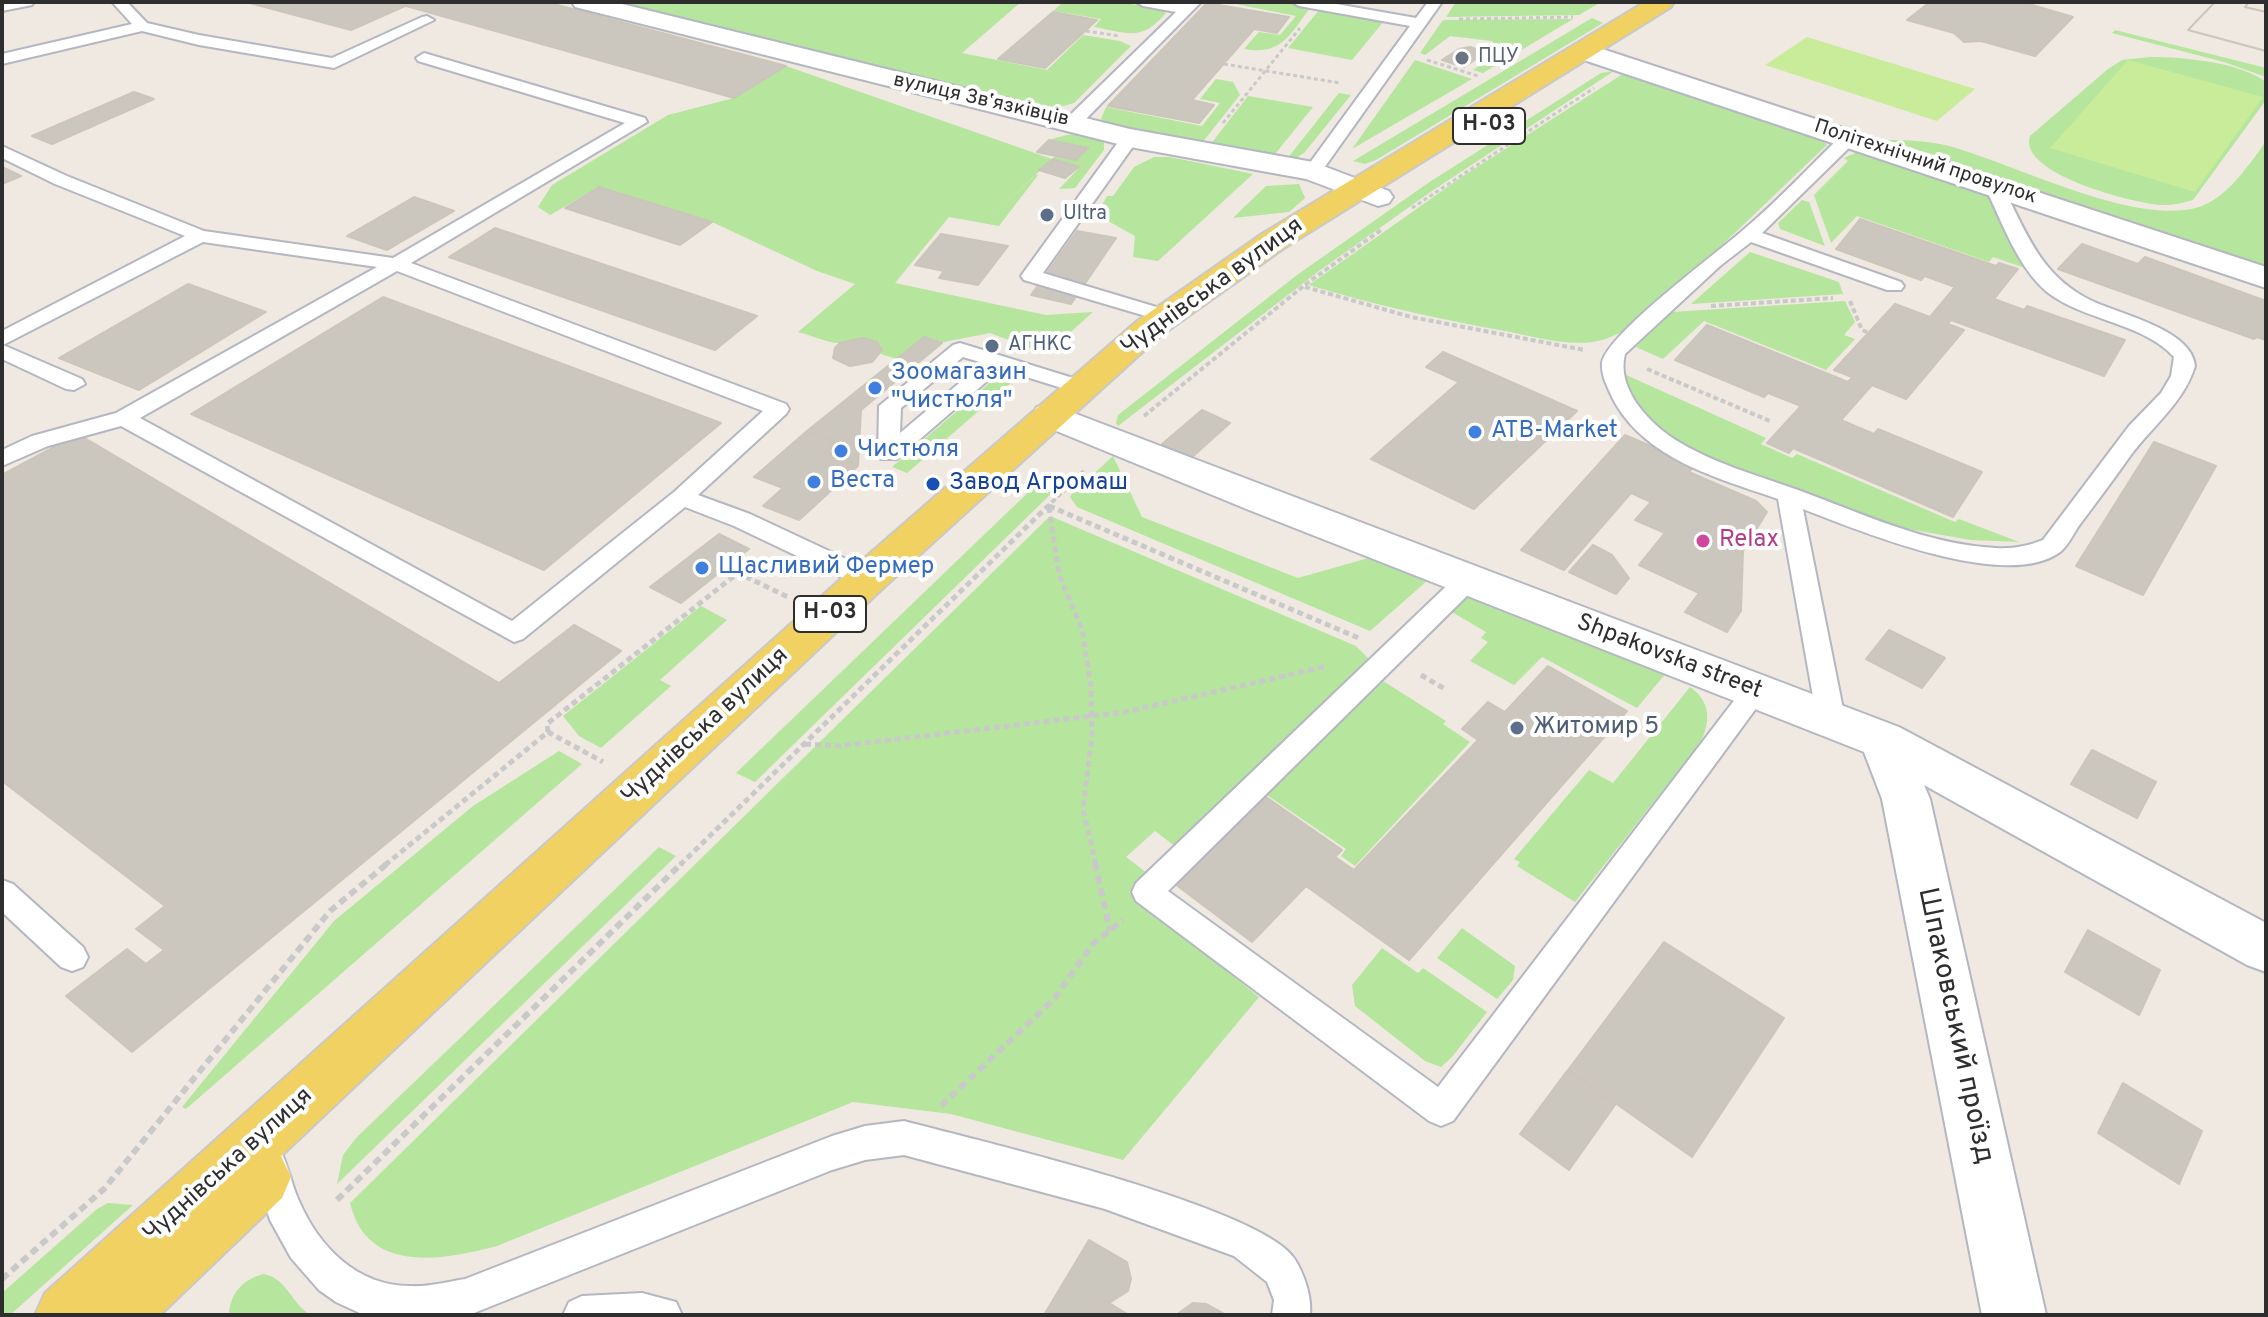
<!DOCTYPE html>
<html>
<head>
<meta charset="utf-8">
<style>
  body { margin:0 }
  #map { position:relative; width:2268px; height:1317px; overflow:hidden; background:#efe9e1; font-family:Overpass,sans-serif }
  canvas { display:block }
  .frame { position:absolute; inset:0; border:4px solid #2e2e2e; pointer-events:none }
</style>
</head>
<body>
<div id="map">
<canvas width="2268" height="1317"></canvas>
<div class="frame"></div>
</div>
<script>
const context = document.querySelector('canvas').getContext('2d');
context.lineJoin = 'round';
function fillPath(path, color) { context.fillStyle = color; context.fill(path, 'evenodd'); }
function trace(path, color, width, dash) { context.strokeStyle = color; context.lineWidth = width; context.lineCap = dash ? 'butt' : 'round'; context.setLineDash(dash || []); context.stroke(path); }
function write(font, color, halo, rows, align = 'center') {
  context.font = font + ' Overpass,sans-serif'; context.lineWidth = 8; context.setLineDash([]); context.textBaseline = 'middle'; context.strokeStyle = halo; context.fillStyle = color; for (const [text, x, y, turn = 0] of rows) {
    context.save(); context.translate(x, y); context.rotate((+turn || 0) * Math.PI / 180); context.textAlign = isNaN(turn) ? turn : align; if (halo) context.strokeText(text, 0, 0); context.fillText(text, 0, 0); context.restore();
  }
}
fillPath(new Path2D(`
  M596 2H1021L962 53 1047 70 1083 35 1120 41 1131 46 1074 103 1053 109Z
  M1063 2C1094 2 1139 0 1166 13 1141 42 1128 33 1094 27L1101 19 1053 11Z
  M1226 2H1279L1311 7C1290 34 1282 56 1244 49L1259 32 1280 35 1296 16Z
  M1456 2H1601L1579 15 1446 17Z
  M1320 9 1384 21 1352 60 1288 48Z
  M1592 18 1603 23 1376 160 1365 164 1353 161Z
  M1573 19 1483 73 1473 70 1500 52 1492 41 1450 36 1425 55 1420 53 1443 20Z
  M2115 30 2266 68V77L2224 62 2112 33Z
  M2150 57C2183 57 2240 62 2266 82V100L2193 200C2183 203 2173 205 2162 205 2136 204 2017 174 2030 136L2108 69 2122 60Z
  M1415 60 1472 79 1352 149Z
  M786 66 1052 159 1055 156 1076 160 1087 148 1049 140C1070 134 1085 129 1104 142V150L1075 188 1059 189 1080 167 1052 159 991 218 1035 175H1038L999 226 949 217 895 283 1046 315 1093 312 1046 354 990 333 939 343 924 337 897 359 881 354V346C865 332 854 344 837 343 825 342 810 335 798 332L855 284 817 271 712 222 599 187 550 215 538 207 552 185 668 115 734 98Z
  M1614 71 1429 193 1319 271 1118 426 1116 423 1118 415 1297 275 1428 183 1601 73Z
  M1626 72 1819 136 1827 145C1778 191 1730 239 1680 283 1657 304 1632 332 1602 340 1571 348 1536 337 1505 331 1439 319 1374 305 1309 285L1463 176Z
  M1216 79 1233 82 1240 95 1201 144 1108 125 1101 119 1106 107 1202 126 1220 103 1200 99Z
  M1339 93 1351 95 1304 153 1295 159H1287Z
  M1248 96 1313 107 1275 154 1269 156 1210 145Z
  M1876 140C1901 140 1925 140 1949 146 2015 164 2140 229 2202 206 2228 196 2251 163 2266 141V267Z
  M1860 151 1987 191 2028 269 1993 257 1989 262 1857 216 1831 243 1814 195 1848 161 1844 158Z
  M1154 157H1170L1253 174 1158 261 1133 257 1135 236 1108 221 1102 205 1107 196H1113L1134 167Z
  M1299 184 1305 198 1289 212 1233 218 1266 186Z
  M1802 200 1809 202 1825 246 1780 229 1778 223Z
  M1750 252 1839 282 1843 294 1691 304Z
  M1845 301 1855 322 1844 335 1855 339 1826 370 1704 321 1663 359 1636 347 1672 312Z
  M1000 374 1019 376 907 473 892 467Z
  M1624 374 1766 438 1761 444 1792 458 1797 454 1955 522 1959 519 2019 542 1971 540 1902 528 1708 458 1665 435 1647 421 1631 398Z
  M1113 456 1142 517 1298 578 1372 557 1428 580 1370 631 1077 507 1070 497 1072 494Z
  M1039 482 1056 489 755 782 736 773Z
  M1050 516 1356 646 1369 659V667L1176 847 1155 831 1126 857 1147 873 1129 892 1259 997 1123 1160 951 1114 853 1102 497 1246C443 1260 367 1275 350 1203Z
  M1466 594 1666 673 1637 708 1542 657 1514 685 1470 661 1488 642 1481 638 1486 632 1450 611Z
  M701 606 727 620 660 680 671 686 601 748 579 736 563 716Z
  M1380 679 1446 721 1443 724 1470 742 1355 866 1341 856 1346 849 1261 791Z
  M1690 687C1711 702 1711 721 1700 743L1575 902 1517 866 1520 862 1514 859 1589 770 1613 783Z
  M559 751 582 764 186 1109 182 1107 334 921 473 806Z
  M659 847 676 856 337 1184 343 1155 356 1138Z
  M1462 928 1515 966 1513 980 1497 999 1437 958Z
  M1382 948 1418 973 1423 968 1487 1012 1452 1057 1441 1067 1425 1061 1355 1006 1352 985Z
  M108 1203 133 1205 10 1315H2V1293L97 1209Z
  M264 1274C288 1279 291 1304 311 1315H229C230 1293 243 1279 264 1274Z`), '#b6e59e');
fillPath(new Path2D(`
  M1807 37 1975 89 1937 121 1765 65Z
  M2128 60 2263 97 2195 192 2050 148Z`), '#c9ec9a');
const building = new Path2D(`
  M246 2H392L405 6 351 30Z
  M392 2H546L786 66 734 98Z
  M1930 2H2022L2073 17 2035 56 1981 41 1964 42 1954 33 1907 20Z
  M2215 2H2244L2248 3 2245 7 2266 12V51L2188 30Z
  M2215 2H2244L2248 3 2245 7 2266 12V51L2188 30Z
  M1207 3 1289 17 1277 33 1254 29 1192 100 1214 105 1199 123 1108 106Z
  M1053 12 1097 20 1045 68 998 59Z
  M1470 47 1479 50 1482 55 1464 67 1442 60 1459 49Z
  M134 92 154 99 52 144 32 136Z
  M1049 140 1088 148 1076 160 1037 152Z
  M1053 159 1079 167 1065 178 1039 170Z
  M2 167 21 176 2 184Z
  M599 187 712 222 680 245 565 208Z
  M414 197 454 211 387 250 347 236Z
  M1860 219 1996 266 1999 263 2018 269 1994 299 2024 310 2027 306 2125 340 2104 376 1951 320 1948 324 1964 330 1906 399 1872 385 1841 420 1874 434 1878 429 1982 472 1953 517 1793 448 1789 453 1767 443 1801 406 1768 393 1764 397 1675 360 1707 325 1848 382 1852 377 1834 370 1895 304 1930 317 1955 287 1925 276 1921 280 1836 249Z
  M495 228 757 316 715 350 449 257Z
  M1077 231 1116 238 1071 304 1031 295Z
  M941 234 1008 246 978 285 939 278 944 271 915 265Z
  M2082 244 2138 264 2145 257 2266 301V340L2257 337 2254 339 2058 269Z
  M188 284 266 312 139 390 59 358Z
  M383 297 721 423 544 570 191 414Z
  M924 337 942 343 861 410 858 466 824 452 835 442 807 431Z
  M863 338 877 342 882 350 872 362 850 366 833 358 835 348 840 343Z
  M1443 352 1577 411 1474 509 1371 459 1459 382 1426 367Z
  M1202 410 1230 423 1191 458 1162 444Z
  M807 431 835 442 824 452 858 466 799 520 763 506 783 488 754 477Z
  M78 434 499 683 574 625 621 651 132 1052 66 996 127 949 146 964 164 950 136 929 165 906 2 781V475Z
  M1625 435 1695 465 1689 472 1756 501 1767 512 1743 551 1741 611 1727 632 1685 612 1699 593 1639 565 1665 533 1635 520 1651 502 1631 493 1564 570 1521 550Z
  M2154 442 2216 466 2143 595 2076 566Z
  M719 534 749 549 681 603 650 587Z
  M1593 545 1612 555 1629 578 1616 594 1569 572Z
  M1889 630 1945 658 1922 688 1866 659Z
  M1548 666 1627 711 1409 960 1306 886 1252 942 1175 884 1266 797 1342 850 1335 857 1354 870 1478 740 1462 729 1488 702 1505 712Z
  M2092 750 2156 782 2137 818 2071 784Z
  M2088 930 2160 970 2139 1015 2065 972Z
  M1664 942 1784 1018 1692 1157 1568 1070Z
  M1567 1071 1615 1105 1569 1170 1520 1134Z
  M2123 1083 2202 1131 2179 1184 2098 1133Z
  M1089 1240 1127 1262 1131 1279 1128 1291 1109 1303 1105 1301 1097 1315H1044Z
  M1105 1301 1109 1303 1129 1315H1097Z
  M1193 1303 1206 1304 1226 1315H1176Z`);
fillPath(building, '#cbc7bf');
trace(building, '#cbc5ba', 2);
const service = new Path2D(`
  M34 2 32 5 2 11V3Z
  M112 2H127L147 23 199 35 332 58 422 17 427 16 434 20 334 68 199 45 142 31 2 64V54L132 24Z
  M1136 2H1201L1078 127H1066L1064 123 1066 119 1176 12 1143 6Z
  M1292 2H1325L1416 18 1428 2H1442L1319 175 1313 176 1304 171 1410 26 1299 6Z
  M424 53 645 118 647 122 411 263 786 404 789 409 786 414 698 495 750 514 876 573 879 579 876 585 867 588 858 585 734 526 685 507 523 639 514 642 121 426 48 446 2 466V450L32 436 116 413 377 267 203 242 3 345 82 379 85 384 74 390 66 389 2 359V331L185 236 55 184 2 158V146L67 176 204 231 393 258 625 123 418 61 416 58ZM397 271 763 411 674 492 512 621 140 418Z
  M1130 133 1139 138 1043 273 1173 312 1176 316 1173 320 1166 322 1024 280 1021 276 1124 134Z
  M1849 133 1855 134 1858 138 1855 142 1762 233 1901 282 1904 286 1901 290H1887L1751 242 1720 266 1625 354C1616 388 1648 422 1674 439 1712 463 1756 475 1798 490 1861 513 1928 545 1996 548 2013 549 2028 546 2043 540L2129 426 2161 393 2171 376 2174 357C2142 322 2084 321 2047 292 2017 267 2001 219 1984 185L1993 180 2002 185C2026 232 2040 275 2090 300 2118 314 2192 329 2195 366 2184 403 2150 428 2128 459 2112 482 2095 504 2078 527 2073 535 2067 547 2060 552 2006 592 1860 531 1803 509L1845 719 1841 726 1831 729 1821 726 1817 719 1778 499C1718 478 1643 459 1612 397 1607 386 1601 375 1602 363 1606 335 1717 253 1742 231 1778 201 1810 166 1843 134Z
  M960 343 1089 383 1092 388 1081 394 1001 369 897 459H881L878 454 879 406 953 345ZM963 357 983 363 900 433 901 408Z
  M1468 571 1477 574 1480 580 1477 586 1168 891 1438 1087 1746 685 1755 682 1764 685 1768 692 1453 1121 1441 1126 1429 1121 1136 901 1132 892 1136 883 1459 574Z
  M2 880 13 884 83 947 88 957 83 967 72 971 61 967 2 912Z
  M904 1121C975 1140 1259 1206 1294 1258 1304 1273 1312 1297 1310 1315H1272L1274 1300 1267 1282 1234 1256 1105 1209 904 1155 865 1160 832 1170 469 1315H364L336 1302 319 1290 291 1258 270 1220 253 1166 258 1154 270 1149 282 1154C289 1169 292 1186 299 1201 319 1247 357 1286 410 1286 428 1287 447 1282 465 1279L832 1136 865 1126Z
  M642 1293 676 1302 682 1315H563L569 1302 582 1296Z`);
const minor = new Path2D(`
  M572 2H614L1130 129 1313 162 1389 191 1393 197 1389 203 1378 206 1306 179 1130 147 575 7Z
  M1584 43 2266 267V288L1575 57 1571 51 1575 45Z
  M1050 404 1899 727 2266 923V972L2247 965 1924 785 1930 799 2046 1315H1982L1882 799 1864 752 1249 510 1037 423 1032 415 1037 407Z`);
const primary = new Path2D(`
  M1645 2H1674L1671 7 1284 248 1160 336 882 589 281 1156 291 1177 282 1198 160 1315H35L45 1293 852 569 1136 322 1262 234Z`);
trace(service, '#b4b7c1', 4);
trace(minor, '#b4b7c1', 4);
trace(primary, '#c9c9c9', 4);
trace(new Path2D(`
  M1459 19 1573 17
  M1086 31 1120 36
  M1427 60 1478 76
  M1224 64 1340 83
  M1223 123 1300 28
  M1412 208 1594 88`), '#c9c9c9', 3, [4, 3]);
trace(new Path2D(`
  M1305 287 1411 317 1584 350
  M1850 301 1862 330 1869 333
  M1711 306 1833 298
  M1647 369 1770 421
  M1144 416 1306 284 1381 230
  M1049 506 1053 508
  M1046 508 1086 469`), '#c9c9c9', 4, [5, 3]);
trace(new Path2D(`
  M1049 506 1361 639
  M1049 507 1059 575 1082 629 1091 687 1092 736 1083 809 1096 865
  M1421 675 1445 689
  M548 732 547 724 738 573 788 597
  M805 744 839 746 1125 712 1328 666
  M385 865 548 732 603 762
  M680 865 1048 506`), '#c9c9c9', 5, [6, 4]);
trace(new Path2D(`
  M1095 863 1110 931
  M941 1106 1054 999 1093 944 1123 920
  M337 1200 682 863
  M2 1279 104 1189 330 911 388 863`), '#c9c9c9', 6, [8, 5]);
fillPath(service, '#fff');
fillPath(minor, '#fff');
fillPath(primary, '#f2d163');
for (const [x, y, r, color] of [
  [1462,58,8,"#6b7280"],
  [1047,215,8,"#5c6f8a"],
  [992,346,8,"#5c6f8a"],
  [875,388,8,"#3f7fe0"],
  [1475,432,8,"#3f7fe0"],
  [841,451,8,"#3f7fe0"],
  [814,482,8,"#3f7fe0"],
  [933,484,8,"#1a4fb4"],
  [1703,541,8,"#d1479c"],
  [702,568,8,"#3f7fe0"],
  [1517,728,8,"#5c6f8a"]
]) { const dot = new Path2D(); dot.arc(x, y, r, 0, 2 * Math.PI); context.fillStyle = color; context.fill(dot); trace(dot, '#fff', 3); }
write('20px', '#5b616d', '#fff', [
  ["ПЦУ",1478,58]
], 'left');
write('20px', '#2e2e2e', '#fff', [
  ["вулиця Звʼязківців",981,101,13],
  ["Політехнічний провулок",1925,163,18]
]);
write('20px', '#4e5e75', '#fff', [
  ["Ultra",1063,215],
  ["АГНКС",1008,346]
], 'left');
for (const [x, y, w] of [
  [1489,126,72],
  [830,614,72]
]) { const box = new Path2D(); box.roundRect(x - w / 2, y - 18, w, 36, 6); context.fillStyle = '#fff'; context.fill(box); trace(box, '#2e2e2e', 2); }
write('bold 22px', '#2e2e2e', null, [
  ["Н-03",1489,126],
  ["Н-03",830,614]
]);
write('24px', '#2e2e2e', '#fff', [
  ["Чуднівська вулиця",1213,288,-36],
  ["Shpakovska street",1669,658,21],
  ["Чуднівська вулиця",706,727,-43],
  ["Чуднівська вулиця",229,1166,-42]
]);
write('24px', '#366cbe', '#fff', [
  ["Зоомагазин",891,374],
  ["\"Чистюля\"",891,402],
  ["ATB-Market",1491,432],
  ["Чистюля",857,451],
  ["Веста",830,482],
  ["Щасливий Фермер",718,568]
], 'left');
write('24px', '#164399', '#fff', [
  ["Завод Агромаш",949,484]
], 'left');
write('24px', '#b23c85', '#fff', [
  ["Relax",1719,541]
], 'left');
write('24px', '#4e5e75', '#fff', [
  ["Житомир 5",1533,728]
], 'left');
write('28px', '#2e2e2e', '#fff', [
  ["Шпаковський проїзд",1954,1026,78]
]);
</script>
</body>
</html>
